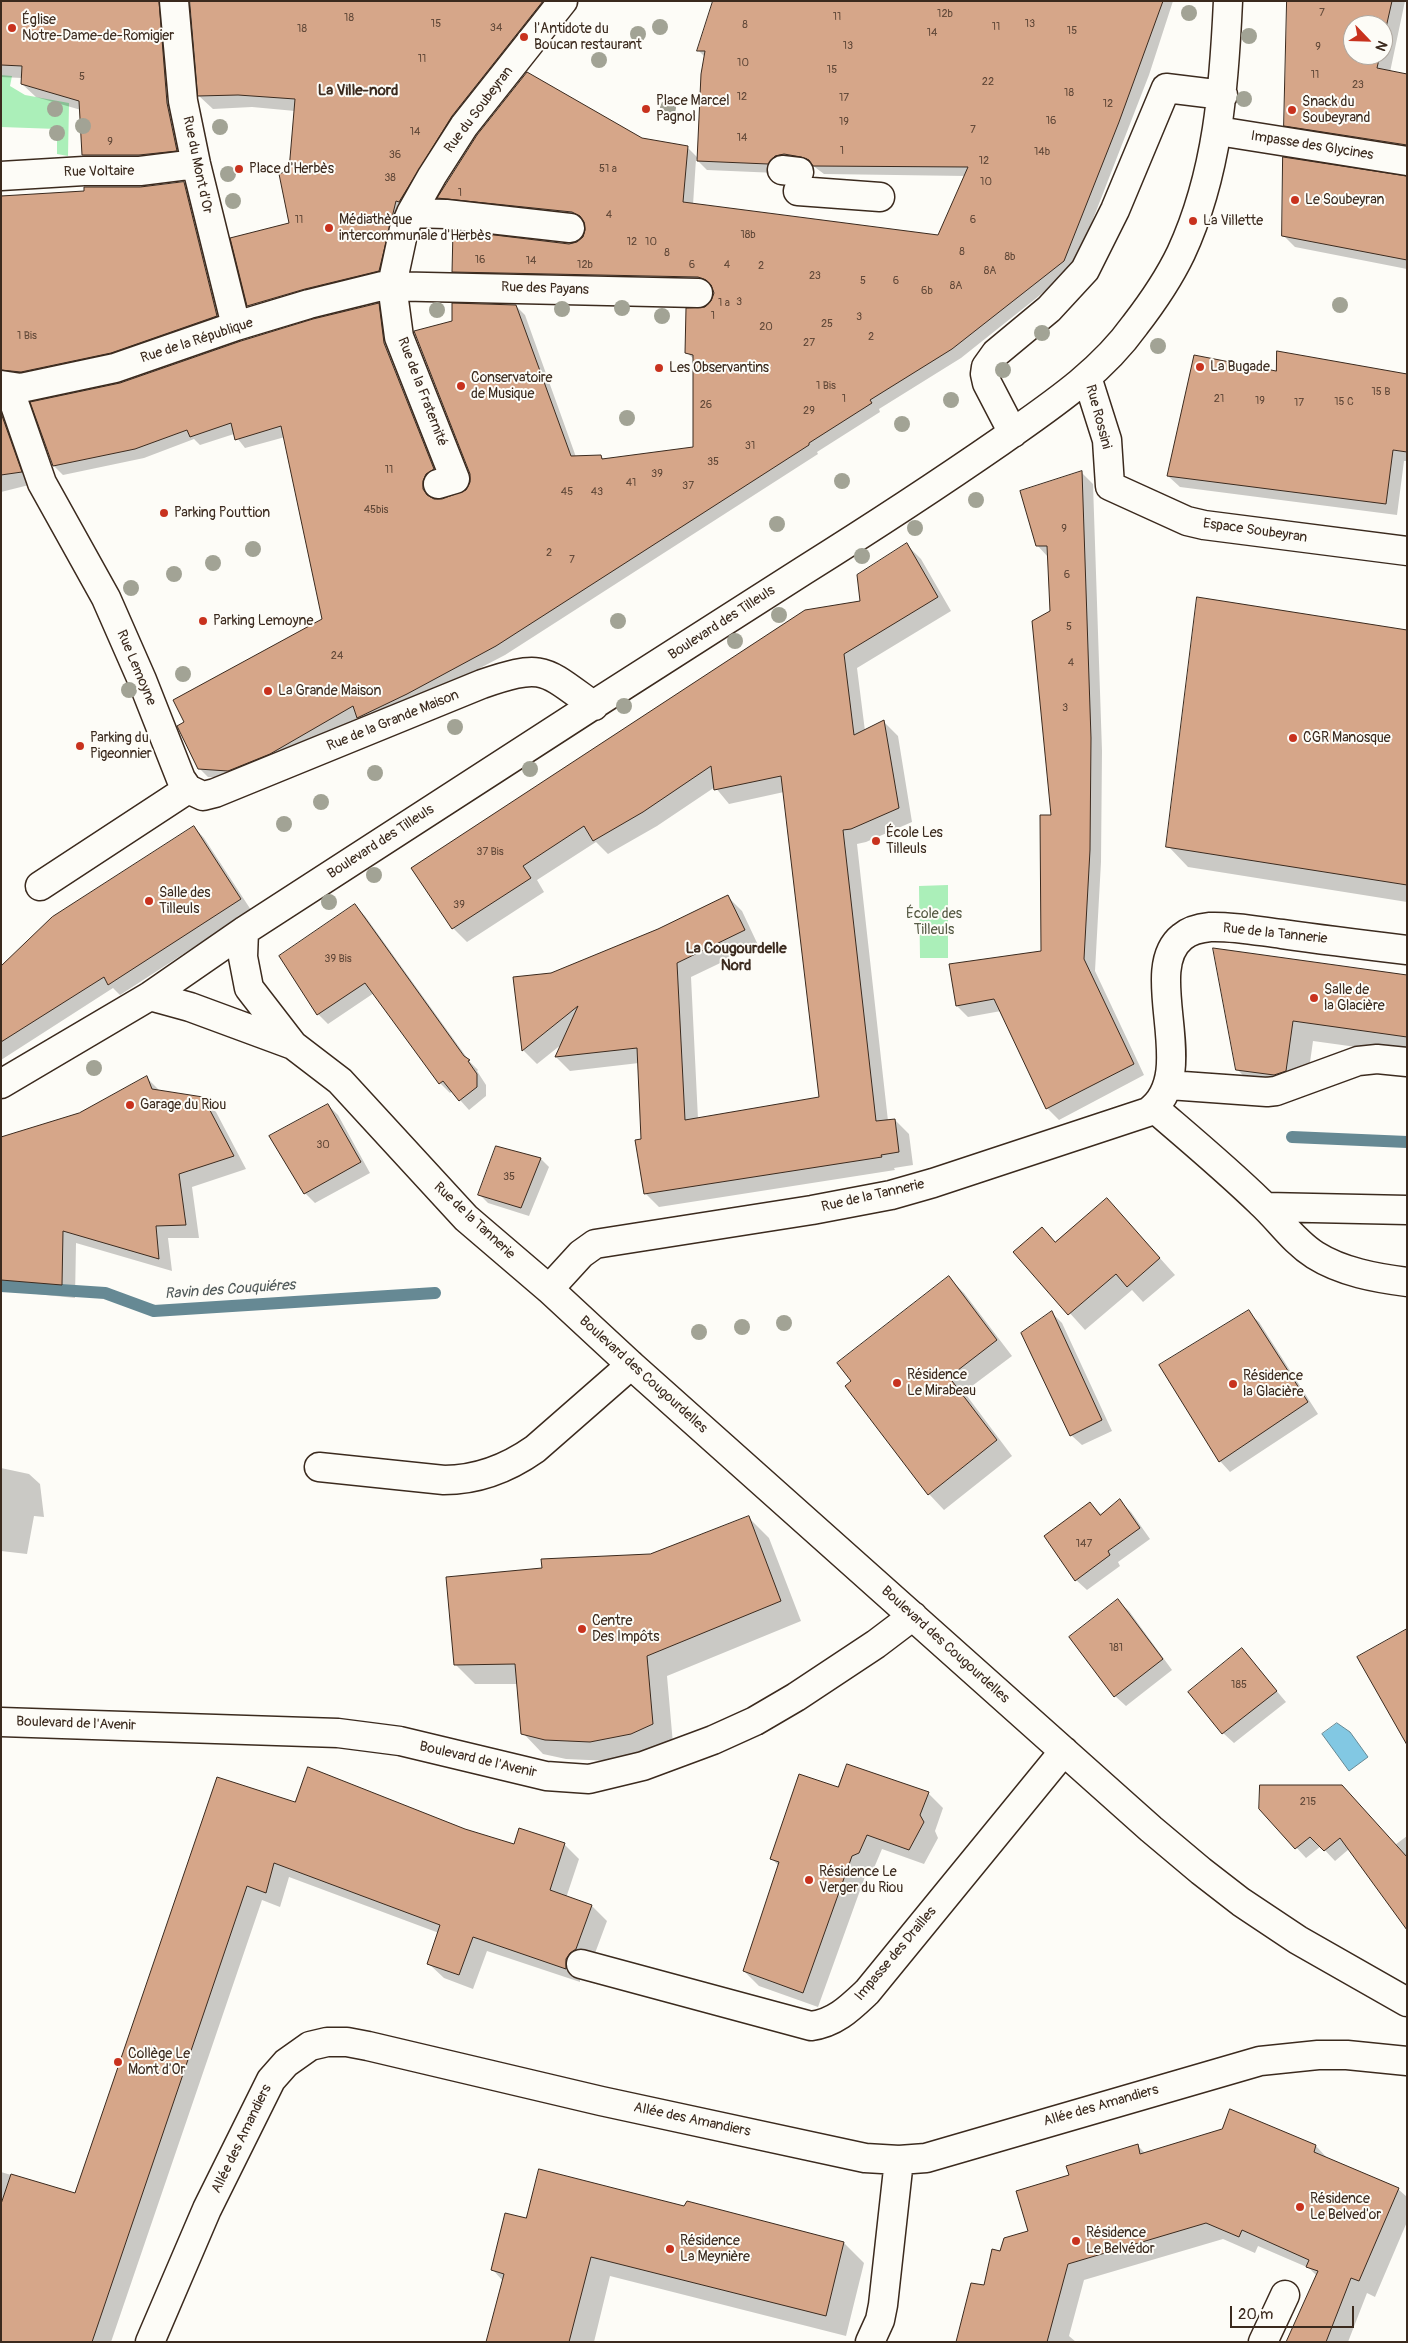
<!DOCTYPE html>
<html>
<head>
<meta charset="utf-8">
<style>
  body { margin:0 }
  #map { position:relative; width:1408px; height:2343px; overflow:hidden; background:#fdfcf7; font-family:Pangolin,sans-serif }
  canvas { display:block }
  .frame { position:absolute; inset:0; border:2px solid #3b2a1e; pointer-events:none }
  .north { position:absolute; left:1343px; top:15px; width:50px; height:50px; box-sizing:border-box; background:#fdfcf7; border:1px solid #afa8a0; border-radius:50%; rotate:114deg; font-size:14px; font-weight:700; line-height:20px; text-align:center; color:#3b2a1e }
  .north::after { content:''; display:block; margin:auto; width:18px; height:22px; background:#c8321e; clip-path:polygon(50% 0,100% 100%,50% 72%,0 100%) }
  .scale { position:absolute; left:1230px; top:2306px; width:124px; height:22px; box-sizing:border-box; border:2px solid #3b2a1e; border-top:0; padding-left:6px; font-size:15px; line-height:18px; white-space:nowrap; color:#3b2a1e; -webkit-text-stroke:4px #fdfcf7; paint-order:stroke }
</style>
</head>
<body>
<div id="map">
<canvas width="1408" height="2343"></canvas>
<div class="frame"></div>
<div class="north">N</div>
<div class="scale">20 m</div>
</div>
<script>
const context = document.querySelector('canvas').getContext('2d');
context.lineJoin = 'round';
function fillPath(path, color) { context.fillStyle = color; context.fill(path, 'evenodd'); }
function trace(path, color, width, dash) { context.strokeStyle = color; context.lineWidth = width; context.lineCap = dash ? 'butt' : 'round'; context.setLineDash(dash || []); context.stroke(path); }
function write(font, color, halo, rows, align = 'center') {
  context.font = font + ' Pangolin,sans-serif'; context.lineWidth = 4; context.setLineDash([]); context.textBaseline = 'middle'; context.strokeStyle = halo; context.fillStyle = color; for (const [text, x, y, turn = 0] of rows) {
    context.save(); context.translate(x, y); context.rotate((+turn || 0) * Math.PI / 180); context.textAlign = isNaN(turn) ? turn : align; if (halo) context.strokeText(text, 0, 0); context.fillText(text, 0, 0); context.restore();
  }
}
fillPath(new Path2D(`
  M1 75 12 76 10 86 25 95 69 103 68 156 57 154V129L1 127Z
  M948 885V958H920L919 886Z`), '#abefb9');
const water = new Path2D(`
  M1337 1723 1350 1732 1368 1757 1349 1771 1322 1734Z`);
fillPath(water, '#82c8e3');
trace(water, '#668994', 1);
fillPath(new Path2D(`
  M1 1H178L190 163 96 168 83 155 81 110 36 97 22 84V78L1 77Z
  M191 1H569L465 130 392 284 262 319 248 306 232 239 291 224V171L295 111 252 107 213 109 199 96Z
  M713 1H1173L1149 75 1074 268 961 358 879 409 880 412 817 452 818 454 505 655 367 727 358 718 280 762 238 779 208 777 199 768 185 722 323 620 285 437 245 448 234 434 200 445 194 439 144 458 63 475 54 466 32 403 120 384 378 304 387 313 443 478 431 490 432 499 443 500 467 491 471 483 516 306 525 315 576 457 600 456 605 460 694 448 695 360 686 352 706 308 712 302 715 293 713 288 463 281 453 271 577 243 584 238 587 230 586 223 448 207 439 198 642 139 687 147 698 158 705 57 699 51ZM696 159 707 170 777 173 794 163 812 165 824 174 966 176 939 236 693 205Z
  M1288 1H1405L1390 72 1407 75V154L1297 137 1286 125ZM1353 25H1383V55H1353Z
  M1407 177V269L1295 247 1283 235Z
  M184 183 196 196 229 328 1 387V199Z
  M1277 372 1407 375V461H1404L1397 515 1180 487 1168 476Z
  M1 406 33 484 1 492Z
  M1082 473 1093 484 1102 751 1101 862 1095 971 1144 1075 1059 1120 1048 1109 1001 1011 968 1017 957 1006 1042 952 1053 816 1052 612 1048 557 1037 545Z
  M907 545 921 559 951 611 857 668 865 731 884 722 898 736 912 822 866 842 857 844 888 1121 895 1120 909 1134 913 1165 894 1168 895 1170 659 1207 645 1193 639 1063 570 1071 556 1057 562 1044 537 1064 523 1050 514 978 552 974 658 930 728 897 742 911 758 945 691 977 698 1119 820 1098 784 792 729 804 715 787 657 826 608 854 596 842 537 880 544 892 467 942 453 928 413 869 862 602Z
  M1407 631V902L1188 867 1168 846Z
  M194 827 204 838 251 910 120 995 113 988 1 1060V967Z
  M355 906 365 916 470 1062 478 1070 477 1071 486 1085V1096L469 1110 452 1091 450 1093 440 1083 374 993 328 1024 318 1014 280 957Z
  M1214 950 1407 976V1054L1313 1041 1306 1091 1257 1090 1237 1069Z
  M147 1078 160 1091 202 1099 216 1112 246 1169 192 1187 199 1238H168L172 1271 76 1243 75 1298 7 1291 1 1286V1139L79 1114Z
  M328 1105 338 1115 370 1173 315 1203 305 1193Z
  M497 1147 541 1159 549 1167 529 1216 488 1203 480 1195Z
  M1107 1199 1175 1275 1143 1302 1132 1290 1085 1330 1015 1252 1042 1228 1056 1243Z
  M949 1278 964 1293 1012 1356 964 1392 1012 1456 944 1510 929 1494Z
  M1051 1312 1062 1323 1112 1431 1082 1445 1071 1435Z
  M1248 1312 1259 1322 1318 1414 1230 1472 1220 1461Z
  M1 1468 29 1474 40 1484 44 1517 34 1516 27 1554 1 1551Z
  M1120 1501 1131 1512 1150 1539 1118 1562 1120 1566 1087 1590 1076 1580 1090 1503 1102 1515Z
  M749 1518 769 1538 801 1621 667 1676 673 1744 611 1761 566 1759 543 1754 523 1733 518 1684H475L455 1664 543 1569 650 1555Z
  M1118 1601 1129 1611 1172 1670 1126 1706 1115 1696Z
  M1242 1650 1286 1702 1234 1743 1223 1733Z
  M218 1779 296 1803 465 1830 514 1845 564 1844 579 1859 566 1898 592 1906 607 1921 591 1964 580 1975V1982L487 1951 473 1989 444 1978 429 1964 439 1933 289 1877 280 1907 262 1900 111 2342H1V2172L75 2194Z
  M839 1789 928 1793 943 1808 935 1831 938 1838 924 1864 882 1849 874 1868 867 1871 818 2007 759 1986 744 1971 779 1866 772 1859Z
  M1261 1809 1395 1845 1407 1836V1928L1349 1849 1335 1861 1321 1846 1306 1858Z
  M1231 2111 1316 2146 1329 2160 1398 2189 1407 2197V2222L1375 2297 1367 2293 1348 2342H1288L1317 2276 1309 2268 1258 2246 1255 2253 1223 2239 1084 2280 1069 2336 1076 2342H957L1001 2252 1030 2232 1070 2176 1138 2146 1145 2153 1223 2130Z
  M687 2202 844 2243 864 2263 846 2336 610 2276 594 2342H488L503 2281 493 2270 527 2220 685 2208Z`), '#0003');
trace(new Path2D(`
  M1292 1137 1407 1142
  M1 1286 105 1293 154 1311 435 1293`), '#668994', 12);
const building = new Path2D(`
  M1 1H159L167 103 177 151 139 155H82L79 101 21 84 22 66 1 65Z
  M190 1H543L452 116 399 202 396 201 379 271 305 289 247 306 230 238 289 223 279 174 289 170 295 99 238 95 198 96Z
  M713 1H1163L1119 122 1064 261 952 349 870 400 872 403 809 443V445L496 646 407 694 357 718 353 706 270 754 228 771 198 769 177 726 184 722 173 700 322 619 281 426 235 440 231 423 190 437 187 430 135 449 53 466 30 402 120 383 241 341 313 319 379 303 384 343 434 469 426 474 423 481V489L427 495 434 499H442L466 490 470 482V474L414 331 452 321V303L516 305 571 456 601 455 602 459 693 447V355L685 353 686 308 705 307 711 301 714 293 711 285 706 280 698 277 452 272 453 230 569 244 577 242 583 237 585 230 584 222 580 216 572 212 437 198 477 135 527 72 642 138 688 146 683 202 938 235 968 167 813 166 809 160 801 157 784 154 775 156 768 164 697 161 701 74 705 51H697Z
  M1287 1H1392L1383 41V25H1353V55H1380L1377 68 1407 74V145L1284 126Z
  M1283 157 1407 176V260L1282 236Z
  M184 182 217 316 111 353 21 372 1 370V196L84 191V187H140Z
  M1277 351 1407 374V452L1393 450 1386 504 1167 476 1194 355 1276 371Z
  M1 413 22 472 1 475Z
  M1082 471 1091 738 1090 850 1084 959 1134 1064 1046 1109 994 999 956 1006 949 964 1041 951 1040 815H1051L1032 621 1050 611 1047 546H1036L1020 491Z
  M907 543 938 597 844 654 854 735 884 720 899 808 851 829 843 830 876 1121 895 1119 899 1152 881 1155 882 1157 644 1194 635 1140 641 1139 637 1048 555 1057 578 1006 522 1051 513 977 551 973 658 929 728 895 745 930 677 963 685 1120 819 1097 781 776 714 790 711 766 643 812 593 841 584 826 523 866 531 878 452 929 411 868 805 610 860 601 857 575Z
  M1197 597 1407 630V885L1166 847Z
  M194 826 241 899 108 985 104 977 1 1042V966L52 917Z
  M355 904 464 1056 470 1060 468 1061 477 1074V1087L459 1101 443 1081 439 1084 365 983 317 1015 279 956Z
  M1213 948 1407 975V1037L1293 1021 1286 1071 1274 1075 1236 1070Z
  M147 1076 152 1089 203 1097 234 1156 179 1174 186 1225 156 1226 159 1259 63 1231 62 1285 1 1280V1137L79 1113Z
  M328 1104 361 1162 304 1194 269 1136Z
  M496 1146 541 1158 521 1208 478 1195Z
  M1107 1198 1160 1258 1127 1287 1116 1274 1068 1315 1013 1252 1042 1227 1055 1242Z
  M949 1276 997 1340 949 1377 997 1440 928 1495 845 1386 851 1381 837 1363Z
  M1249 1310 1308 1402 1219 1462 1159 1365Z
  M1052 1311 1102 1420 1070 1436 1021 1333Z
  M1120 1499 1140 1528 1108 1551 1110 1555 1075 1581 1044 1536 1090 1502 1100 1515Z
  M749 1516 781 1601 647 1656 653 1724 631 1734 590 1742 545 1740 521 1734 515 1664 454 1665 446 1577 542 1568 541 1559 650 1554Z
  M1118 1599 1163 1659 1114 1697 1069 1637Z
  M1407 1629V1745L1357 1657Z
  M1242 1648 1277 1691 1222 1734 1188 1692Z
  M847 1764 929 1792 920 1815 924 1822 909 1850 867 1835 859 1853 852 1856 803 1993 743 1971 779 1862 770 1859 799 1774 838 1787Z
  M308 1767 465 1829 514 1844 519 1828 565 1843 550 1890 592 1905 576 1949 570 1953 566 1959V1969L473 1937 459 1975 427 1964 440 1925 274 1863 266 1893 247 1886 92 2342H1V2204L11 2174 75 2193 217 1777 295 1802Z
  M1260 1785H1342L1407 1857V1930L1340 1838 1324 1851 1310 1837 1295 1849 1259 1809Z
  M1230 2109 1316 2145 1314 2152 1399 2188 1359 2281 1351 2278 1326 2342H1286L1318 2271 1306 2267 1309 2260 1242 2230 1239 2237 1206 2223 1068 2264 1047 2342H956L971 2283 984 2285 992 2249 1000 2251 1004 2238 1028 2231 1016 2191 1069 2175 1066 2166 1138 2144 1140 2154 1222 2129Z
  M539 2169 684 2206 687 2201 844 2242 826 2316 591 2257 569 2342H486L504 2274 491 2270 505 2213 526 2218Z`);
fillPath(building, '#d6a689');
trace(building, '#3b2a1e', 1);
const minor = new Path2D(`
  M174 1 183 101 196 164 236 326
  M1218 131 1407 161
  M782 170 799 172
  M1 176 84 171H140L196 164
  M798 191 880 197
  M411 213 446 214 570 228
  M1087 377 1107 440 1110 486 1187 521 1204 525 1407 551
  M1 385 21 388 115 368 236 326 309 304 382 286 698 293
  M9 388 42 483 106 598 142 680 181 779 188 789 40 886
  M1013 433 987 383 985 374 986 367 996 353 1049 309 1085 270 1115 210 1166 88 1223 95
  M438 484 455 479 399 337 392 285 404 229 411 213 432 176 464 126 563 1
  M188 789 203 796 215 793 482 684C544 663 543 669 594 706
  M244 931 243 957 249 988 293 1045 340 1081 466 1218 549 1289 631 1365 1151 1829 1201 1871 1241 1902 1298 1940 1407 2002
  M150 996 190 1007 293 1045
  M1 1084 150 996 244 931C430 810 616 690 803 571 870 529 936 486 1001 441 1049 407 1100 374 1135 325 1152 303 1169 278 1181 253 1218 173 1224 87 1228 1
  M1169 1085 1267 1092 1276 1091 1358 1061 1377 1059 1407 1062
  M1154 1108C1190 1139 1226 1169 1260 1202 1279 1219 1293 1241 1315 1255 1342 1272 1376 1278 1407 1282
  M1266 1207 1407 1210
  M549 1289 581 1254 595 1244 812 1210 891 1195 933 1183 1148 1112C1202 1075 1139 971 1182 937 1190 930 1200 928 1210 927 1234 926 1258 931 1282 934 1324 940 1365 945 1407 950
  M319 1467 444 1480C477 1480 508 1468 535 1449L631 1365
  M1 1722 338 1733 400 1741 546 1776 589 1779 643 1766 713 1740 755 1721 796 1697 876 1644 913 1616
  M581 1964 811 2026C835 2023 850 2008 867 1992L1064 1751
  M150 2342 207 2209 271 2080 286 2063 310 2046 327 2042H347L368 2046 601 2101 865 2158 899 2160 926 2158 1260 2061 1318 2055H1347L1407 2061
  M870 2342 880 2320 883 2305 899 2160
  M1263 2342 1285 2295`);
trace(minor, '#3b2a1e', 31);
trace(minor, '#fdfcf7', 28);
context.fillStyle = '#a2a395';
for (const [x, y] of [
  [1189,13],
  [660,27],
  [638,34],
  [1249,36],
  [599,60],
  [1244,99],
  [668,108],
  [55,109],
  [83,126],
  [220,127],
  [57,133],
  [228,174],
  [233,201],
  [1340,305],
  [622,308],
  [562,309],
  [437,310],
  [662,316],
  [1042,333],
  [1158,346],
  [1003,370],
  [951,400],
  [627,418],
  [902,424],
  [842,481],
  [976,500],
  [777,524],
  [915,528],
  [253,549],
  [862,556],
  [213,563],
  [174,574],
  [131,588],
  [779,615],
  [618,621],
  [735,641],
  [183,674],
  [129,690],
  [624,706],
  [455,727],
  [530,769],
  [375,773],
  [321,802],
  [284,824],
  [374,875],
  [329,902],
  [94,1068],
  [784,1323],
  [742,1327],
  [699,1332]
]) { context.beginPath(); context.arc(x, y, 8, 0, 2 * Math.PI); context.fill(); }
for (const [x, y, r, color] of [
  [12,28,5,"#c8321e"],
  [524,37,5,"#c8321e"],
  [646,109,5,"#c8321e"],
  [1292,110,5,"#c8321e"],
  [239,169,5,"#c8321e"],
  [1295,200,5,"#c8321e"],
  [1193,221,5,"#c8321e"],
  [329,228,5,"#c8321e"],
  [1200,367,5,"#c8321e"],
  [659,368,5,"#c8321e"],
  [461,386,5,"#c8321e"],
  [164,513,5,"#c8321e"],
  [203,621,5,"#c8321e"],
  [268,691,5,"#c8321e"],
  [1293,738,5,"#c8321e"],
  [80,746,5,"#c8321e"],
  [876,841,5,"#c8321e"],
  [149,901,5,"#c8321e"],
  [1314,998,5,"#c8321e"],
  [130,1105,5,"#c8321e"],
  [897,1383,5,"#c8321e"],
  [1233,1384,5,"#c8321e"],
  [582,1629,5,"#c8321e"],
  [809,1880,5,"#c8321e"],
  [118,2062,5,"#c8321e"],
  [1300,2207,5,"#c8321e"],
  [1076,2241,5,"#c8321e"],
  [670,2249,5,"#c8321e"]
]) { const dot = new Path2D(); dot.arc(x, y, r, 0, 2 * Math.PI); context.fillStyle = color; context.fill(dot); trace(dot, '#fdfcf7', 2); }
write('11px', '#624939', null, [
  ["7",1322,13],
  ["12b",945,14],
  ["11",837,17],
  ["18",349,18],
  ["15",436,24],
  ["13",1030,24],
  ["8",745,25],
  ["11",996,27],
  ["34",496,28],
  ["18",302,29],
  ["15",1072,31],
  ["14",932,33],
  ["13",848,46],
  ["9",1318,47],
  ["11",422,59],
  ["10",743,63],
  ["15",832,70],
  ["11",1315,75],
  ["5",82,77],
  ["22",988,82],
  ["23",1358,85],
  ["18",1069,93],
  ["12",742,97],
  ["17",844,98],
  ["12",1108,104],
  ["16",1051,121],
  ["19",844,122],
  ["7",973,130],
  ["14",415,132],
  ["14",742,138],
  ["9",110,142],
  ["1",842,151],
  ["14b",1042,152],
  ["36",395,155],
  ["12",984,161],
  ["51 a",608,169],
  ["38",390,178],
  ["10",986,182],
  ["1",460,193],
  ["4",609,215],
  ["11",299,220],
  ["6",973,220],
  ["18b",748,235],
  ["12",632,242],
  ["10",651,242],
  ["8",962,252],
  ["8",667,253],
  ["8b",1010,257],
  ["16",480,260],
  ["14",531,261],
  ["12b",585,265],
  ["6",692,265],
  ["4",727,265],
  ["2",761,266],
  ["8A",990,271],
  ["23",815,276],
  ["5",863,281],
  ["6",896,281],
  ["8A",956,286],
  ["6b",927,291],
  ["3",739,302],
  ["1 a",724,303],
  ["1",713,316],
  ["3",859,317],
  ["25",827,324],
  ["20",766,327],
  ["1 Bis",27,336],
  ["2",871,337],
  ["27",809,343],
  ["1 Bis",826,386],
  ["15 B",1381,392],
  ["1",844,399],
  ["21",1219,399],
  ["19",1260,401],
  ["15 C",1344,402],
  ["17",1299,403],
  ["26",706,405],
  ["29",809,411],
  ["31",750,446],
  ["35",713,462],
  ["11",389,470],
  ["39",657,474],
  ["41",631,483],
  ["37",688,486],
  ["45",567,492],
  ["43",597,492],
  ["45bis",376,510],
  ["9",1064,529],
  ["2",549,553],
  ["7",572,560],
  ["6",1067,575],
  ["5",1069,627],
  ["24",337,656],
  ["4",1071,663],
  ["3",1065,708],
  ["37 Bis",490,852],
  ["39",459,905],
  ["39 Bis",338,959],
  ["30",323,1145],
  ["35",509,1177],
  ["147",1084,1544],
  ["181",1116,1648],
  ["185",1239,1685],
  ["215",1308,1802]
]);
write('14px', '#3b2a1e', '#fdfcf7', [
  ["Église",22,20],
  ["Notre-Dame-de-Romigier",22,36],
  ["l'Antidote du",534,29],
  ["Boucan restaurant",534,45],
  ["Place Marcel",656,101],
  ["Pagnol",656,117],
  ["Snack du",1302,102],
  ["Soubeyrand",1302,118],
  ["Place d'Herbès",249,169],
  ["Le Soubeyran",1305,200],
  ["Médiathèque",339,220],
  ["intercommunale d'Herbès",339,236],
  ["La Villette",1203,221],
  ["La Bugade",1210,367],
  ["Les Observantins",669,368],
  ["Conservatoire",471,378],
  ["de Musique",471,394],
  ["Parking Pouttion",174,513],
  ["Parking Lemoyne",213,621],
  ["La Grande Maison",278,691],
  ["Parking du",90,738],
  ["Pigeonnier",90,754],
  ["CGR Manosque",1303,738],
  ["École Les",886,833],
  ["Tilleuls",886,849],
  ["Salle des",159,893],
  ["Tilleuls",159,909],
  ["Salle de",1324,990],
  ["la Glacière",1324,1006],
  ["Garage du Riou",140,1105],
  ["Résidence",907,1375],
  ["Le Mirabeau",907,1391],
  ["Résidence",1243,1376],
  ["la Glacière",1243,1392],
  ["Centre",592,1621],
  ["Des Impôts",592,1637],
  ["Résidence Le",819,1872],
  ["Verger du Riou",819,1888],
  ["Collège Le",128,2054],
  ["Mont d'Or",128,2070],
  ["Résidence",1310,2199],
  ["Le Belved'or",1310,2215],
  ["Résidence",1086,2233],
  ["Le Belvédor",1086,2249],
  ["Résidence",680,2241],
  ["La Meynière",680,2257]
], 'left');
write('14px', '#3b2a1e', '#fdfcf7', [
  ["Rue du Soubeyran",479,110,-53],
  ["Impasse des Glycines",1312,146,9],
  ["Rue du Mont d'Or",197,165,78],
  ["Rue Voltaire",99,172,-1],
  ["Rue des Payans",545,289,2],
  ["Rue de la République",197,341,-18],
  ["Rue de la Fraternité",422,392,69],
  ["Rue Rossini",1098,417,75],
  ["Espace Soubeyran",1255,531,8],
  ["Boulevard des Tilleuls",722,623,-33],
  ["Rue Lemoyne",136,668,67],
  ["Rue de la Grande Maison",393,721,-22],
  ["Boulevard des Tilleuls",381,842,-33],
  ["Rue de la Tannerie",1275,934,6],
  ["Rue de la Tannerie",873,1196,-13],
  ["Rue de la Tannerie",474,1221,43],
  ["Boulevard des Cougourdelles",643,1375,42],
  ["Boulevard des Cougourdelles",945,1645,42],
  ["Boulevard de l'Avenir",76,1724,2],
  ["Boulevard de l'Avenir",478,1760,13],
  ["Impasse des Drailles",896,1954,-50],
  ["Allée des Amandiers",1101,2106,-16],
  ["Allée des Amandiers",692,2120,12],
  ["Allée des Amandiers",242,2139,-64]
]);
write('14px', '#575b45', '#fdfcf7', [
  ["École des",934,914],
  ["Tilleuls",934,930]
]);
write('bold 15px', '#3b2a1e', '#fdfcf7', [
  ["La Ville-nord",358,91],
  ["La Cougourdelle",736,949],
  ["Nord",736,966]
]);
write('italic 15px', '#505959', '#fdfcf7', [
  ["Ravin des Couquiéres",230,1290,-4]
]);
</script>
</body>
</html>
